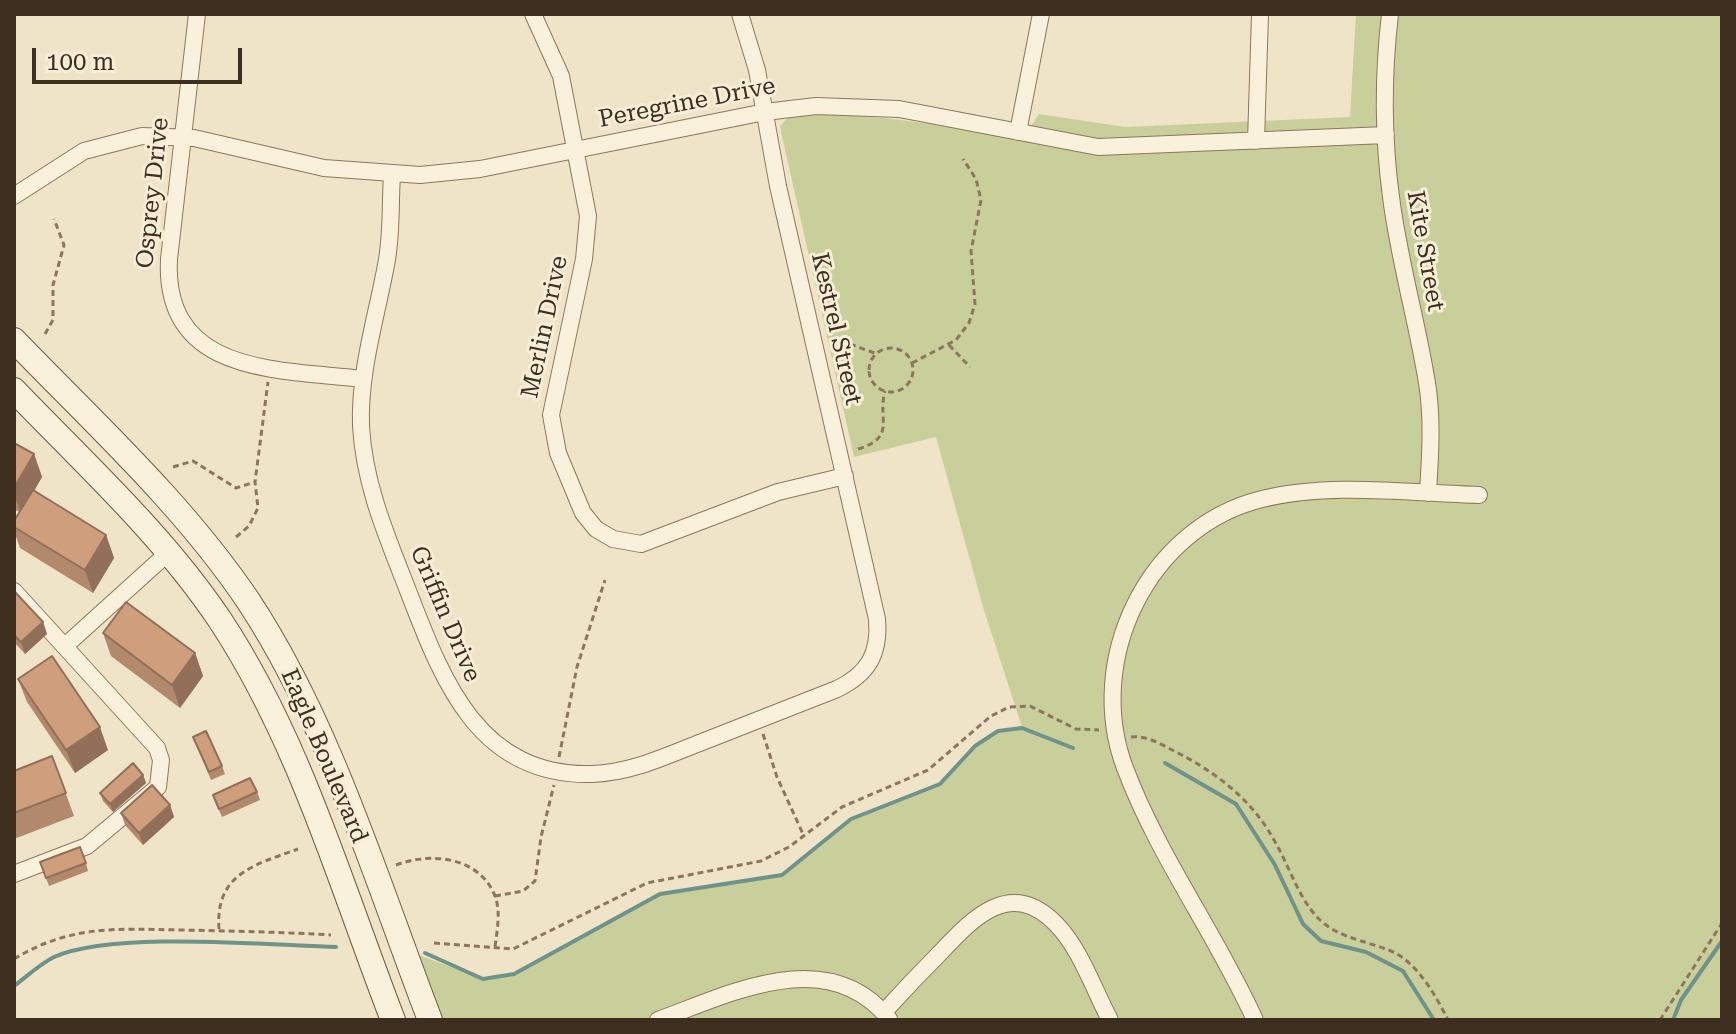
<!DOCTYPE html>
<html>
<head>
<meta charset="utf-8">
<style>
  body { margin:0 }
  #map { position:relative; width:1736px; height:1034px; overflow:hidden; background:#f0e4c8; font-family:"Roboto Serif",serif }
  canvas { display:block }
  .frame { position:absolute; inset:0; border:16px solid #3d2e20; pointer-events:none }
  .scale { position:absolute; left:32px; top:48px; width:210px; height:36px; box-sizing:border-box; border:4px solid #3d2e20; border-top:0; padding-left:10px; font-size:24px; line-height:28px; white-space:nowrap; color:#3d2e20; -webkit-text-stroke:6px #f7eed8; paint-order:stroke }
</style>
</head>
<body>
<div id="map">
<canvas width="1736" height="1034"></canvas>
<div class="frame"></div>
<div class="scale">100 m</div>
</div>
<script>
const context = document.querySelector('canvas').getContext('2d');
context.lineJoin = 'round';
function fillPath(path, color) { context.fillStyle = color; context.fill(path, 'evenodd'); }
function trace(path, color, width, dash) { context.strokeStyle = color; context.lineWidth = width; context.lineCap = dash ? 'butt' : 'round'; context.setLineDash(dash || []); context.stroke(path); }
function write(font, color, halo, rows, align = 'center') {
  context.font = font + ' "Roboto Serif",serif'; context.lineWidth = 6; context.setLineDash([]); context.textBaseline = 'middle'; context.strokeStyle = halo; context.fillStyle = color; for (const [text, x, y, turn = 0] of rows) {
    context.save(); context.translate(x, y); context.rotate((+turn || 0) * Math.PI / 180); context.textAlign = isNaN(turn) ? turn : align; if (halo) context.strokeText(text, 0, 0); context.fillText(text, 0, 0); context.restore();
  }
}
fillPath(new Path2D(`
  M1356 14H1722V1020H431L405 950 483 979 514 974 660 894 782 875 851 819 940 784 975 746 998 731 1022 727 983 607 936 437 854 457 782 136 780 126 790 116C869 111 943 125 1021 141L1039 114 1125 127 1350 117Z`), '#c9cf9b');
trace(new Path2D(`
  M1165 763 1236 804 1275 865 1303 924 1321 941 1366 952 1403 971 1434 1020
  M425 953 483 979 514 974 660 894 782 875 851 819 940 784 975 746 998 731 1022 728 1073 748
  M14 986C26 977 40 964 54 957 114 931 267 945 336 947
  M1673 1020 1681 1000 1722 941`), '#6f938a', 4);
const street = new Path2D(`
  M197 14 169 259C163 376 280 369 363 379
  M533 14 561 76 588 216 584 259 551 415 558 453 583 513 596 529 613 539 641 544 778 492 845 476
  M1390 14C1383 74 1383 137 1391 197 1399 260 1417 321 1427 383 1433 420 1430 457 1428 493
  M1018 132 1041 14
  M1256 141 1260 14
  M392 175C390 205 392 236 386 265 376 319 359 372 361 426 364 482 385 532 405 583 440 673 474 777 592 774 631 773 666 756 702 742 747 724 792 707 837 689 868 674 880 654 877 619L778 186 757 70 740 14
  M14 196 84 151 142 136 194 138 324 168 420 175 480 169 765 112 816 106 899 109 1098 147 1386 135
  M14 591 157 748 161 760 158 787 87 846 14 874
  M65 646 169 552
  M884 1012C902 992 920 973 939 954 972 919 1010 877 1056 924 1080 948 1094 990 1110 1020
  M658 1020C730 994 828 943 889 1019
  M1255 1020C1216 934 1158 856 1125 768 1084 660 1148 527 1262 499 1331 482 1409 493 1479 495`);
const secondary = new Path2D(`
  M14 340C95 424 184 505 249 602 330 725 377 882 430 1020
  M14 390C85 464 163 535 220 620 300 741 341 886 393 1020`);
trace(street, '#8d765c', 18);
trace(secondary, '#6f573f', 26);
trace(new Path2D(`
  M45 334 53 320V285L64 245 54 219
  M850 344 877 354
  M949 345 970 367
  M869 370a22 22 0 1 1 44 0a22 22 0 1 1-44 0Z
  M912 363 956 340 969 323 975 304 971 251 981 200 976 179 963 159
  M858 449C897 437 877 420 885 391
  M173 467 193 461 236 488 255 482
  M236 537 249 526 258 508 255 482 268 382
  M763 734 777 777 803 834
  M1131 737C1147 735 1162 745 1176 752 1216 772 1252 800 1274 840 1289 865 1298 898 1319 919 1338 938 1367 941 1391 951 1417 962 1436 996 1448 1020
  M559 757 577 667 605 580
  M396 865C430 852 479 856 495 896 501 912 497 930 495 947
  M495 896 523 891 535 881 541 837 554 785
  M219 929C215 874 254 865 298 849
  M434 943 513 949 647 883 761 861 789 847 842 807 928 770 991 716 1009 707 1030 706 1076 729 1099 730
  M14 959C72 924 118 929 182 930 232 931 281 932 331 935
  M1660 1020 1722 923`), '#8d765c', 3, [6, 4]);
trace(street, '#faf1dc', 16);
trace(secondary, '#faf1dc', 24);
fillPath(new Path2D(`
  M14 443 34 454 42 477 34 491 106 535 114 558 93 593 20 548 14 531V527L19 512 14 509Z
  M14 592 43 622 47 634 25 654 14 642Z
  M103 633 195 653 203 676 180 708 111 656Z
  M18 679 108 750 75 773 27 702Z
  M193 737 222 766 225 774 211 780Z
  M52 756 74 816 14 839V771Z
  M143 775 146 783 113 812 103 801 100 793Z
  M257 792 260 800 222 817 213 795Z
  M170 805 174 817 143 845 125 825 121 813Z
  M40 862 86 863 88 871 49 886Z`), '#b2896c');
fillPath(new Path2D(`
  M34 454 42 477 21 513 14 494V488Z
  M106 535 114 558 93 593 85 570Z
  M43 622 47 634 25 654 21 642Z
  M195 653 203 676 180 708 172 685Z
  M100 727 108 750 75 773 66 750Z
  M143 775 146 783 113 812 110 804Z
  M170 805 174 817 143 845 139 833Z`), '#916f58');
const building = new Path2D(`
  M14 443 34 454 14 488Z
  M33 490 106 535 85 570 14 527V521Z
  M14 592H15L43 622 21 642 14 635Z
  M126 602 195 653 172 685 103 633Z
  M52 656 100 727 66 750 18 679Z
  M206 731 222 766 209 772 193 737Z
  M52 756 66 793 14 813V771Z
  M133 763 143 775 110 804 100 793Z
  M250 778 257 792 219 809 213 795Z
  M152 785 170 805 139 833 121 813Z
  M80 847 86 863 46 878 40 862Z`);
fillPath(building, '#cf9f7d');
trace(building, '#916f58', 2);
write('24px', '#3d2e20', '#f7eed8', [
  ["Peregrine Drive",687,103,-11],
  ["Osprey Drive",153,193,-84],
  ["Kite Street",1425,251,80],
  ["Merlin Drive",545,327,-78],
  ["Kestrel Street",836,329,77],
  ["Griffin Drive",445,614,67],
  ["Eagle Boulevard",324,756,67]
]);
</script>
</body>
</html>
